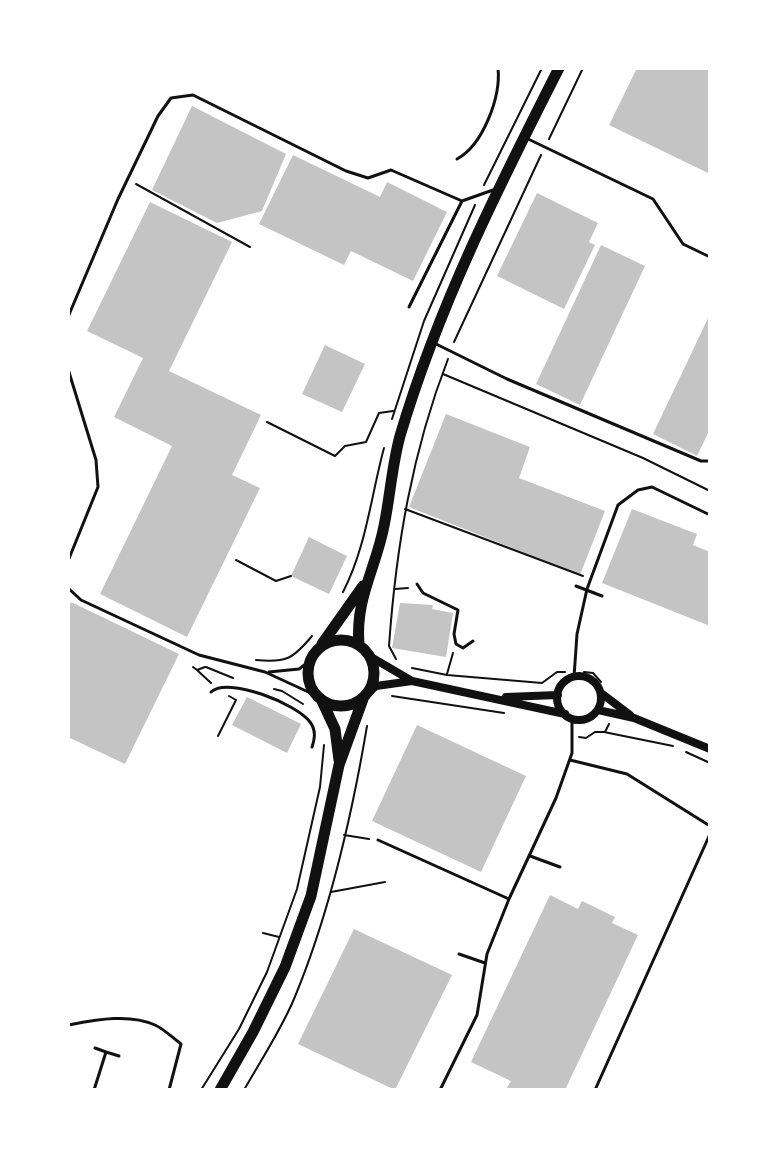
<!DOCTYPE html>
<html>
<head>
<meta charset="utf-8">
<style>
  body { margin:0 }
  #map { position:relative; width:778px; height:1158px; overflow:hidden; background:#fff; font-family:Karla,sans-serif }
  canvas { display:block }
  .frame { position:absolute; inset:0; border:70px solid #fff; pointer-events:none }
</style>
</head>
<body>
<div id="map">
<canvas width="778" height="1158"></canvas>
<div class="frame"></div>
</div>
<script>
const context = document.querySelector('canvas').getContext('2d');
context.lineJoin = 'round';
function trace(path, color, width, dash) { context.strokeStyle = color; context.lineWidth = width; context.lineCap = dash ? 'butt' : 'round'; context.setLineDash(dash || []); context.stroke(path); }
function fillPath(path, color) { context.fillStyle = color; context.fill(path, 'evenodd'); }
trace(new Path2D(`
  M68 95V94`), '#d9d9d9', 4);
fillPath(new Path2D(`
  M637 68H710V174L609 125Z
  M192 106 286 154 262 211 217 223 152 190Z
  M293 155 380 197 387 182 447 212 413 281 351 251 344 265 259 224Z
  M537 193 598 223 589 242 595 245 564 309 497 276Z
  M150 202 232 242 169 371 261 415 232 475 260 488 187 637 100 594 172 446 114 417 143 358 87 331Z
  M601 245 645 266 580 405 536 384Z
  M710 314V429L697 456 653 434Z
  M325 345 365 364 342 412 302 394Z
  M446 414 530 447 519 478 605 511 580 575 409 507Z
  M632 509 697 534 693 545 710 552V626L602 583Z
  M309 537 347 556 329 594 291 576Z
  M71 602 179 654 125 764 68 737V609Z
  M400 603 433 605 432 609 453 613 446 657 392 648Z
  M247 697 301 724 287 753 232 725Z
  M417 725 526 776 481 872 372 821Z
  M550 895 578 909 582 901 615 917 612 923 638 935 565 1090H508L506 1089 511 1081 471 1062Z
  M354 929 452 975 395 1090 298 1044Z`), '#c4c4c4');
trace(new Path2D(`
  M549 139 583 68
  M136 184 250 247
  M484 185 542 68
  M454 342 541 155
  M443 374 643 458 710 491
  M392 419 424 321 475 205
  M267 422 335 456 345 446 366 442 379 413 393 411
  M405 509 583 576
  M236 560 276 581 291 576
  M395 589 408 588
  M343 592C366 548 371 496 384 448
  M396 659 389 646C396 547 412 452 448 359
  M256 660C286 663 293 659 312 636
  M193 667 197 670 205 667
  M206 667 233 678
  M412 668 447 675 542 683 557 672H565
  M197 670 211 683
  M584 672 593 673 601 682
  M447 674 453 653
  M274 689 282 691 303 704
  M392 696 504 713
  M605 732 609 724
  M218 736 236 700 229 696
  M579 737 586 738 595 732H604L673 746
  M686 752 710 763
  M344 835 369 839
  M331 892 385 882
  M263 933 279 937
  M201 1090 239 1029 267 972 297 889 320 787 324 745
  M244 1090C261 1060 281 1030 294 999 329 915 352 815 367 726`), '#111', 2);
trace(new Path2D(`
  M526 138 653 199 683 244 710 257
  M457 159C483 145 501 97 498 68
  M409 307 462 201 493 190
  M68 317 118 199 158 116 171 98 193 95 346 171 368 178 391 170 462 201
  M434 343 507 379 701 461H710
  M68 369 96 460 98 487 68 561
  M417 584 423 593 458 610 454 634 456 644 463 648 473 641
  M576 586 602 596
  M68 588 81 600 199 655 265 672 317 696
  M269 672 299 669 310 661
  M574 677 577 634 587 589 618 505 638 490 652 487 710 515
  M211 692C228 676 297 704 310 722 316 730 315 738 312 747
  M570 760 627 774 710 826
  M378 840 509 899
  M530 856 560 867
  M459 954 485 963
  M68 1025C95 1020 129 1013 155 1025 164 1029 173 1038 181 1044L169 1090
  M106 1052 119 1056
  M94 1090 106 1052 95 1048
  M440 1090 477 1015 487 954 509 899 556 798 572 753V718
  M595 1090 710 834`), '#111', 3);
trace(new Path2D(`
  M371 657 412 681 565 714
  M557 698a22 22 0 1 1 44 0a22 22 0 1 1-44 0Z
  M601 693 630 715
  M367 694 376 686 412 681
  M506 697 558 695
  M598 710 634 718 710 749`), '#111', 8);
trace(new Path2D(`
  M308 673a33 33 0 1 1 66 0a33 33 0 1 1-66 0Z
  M322 644 363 586
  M359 644C355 599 376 568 384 526 390 497 392 465 400 436 438 307 498 188 559 68
  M322 701 335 729 339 760
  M220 1090 253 1032 285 967 311 896 339 765 363 699`), '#111', 11);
</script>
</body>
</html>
